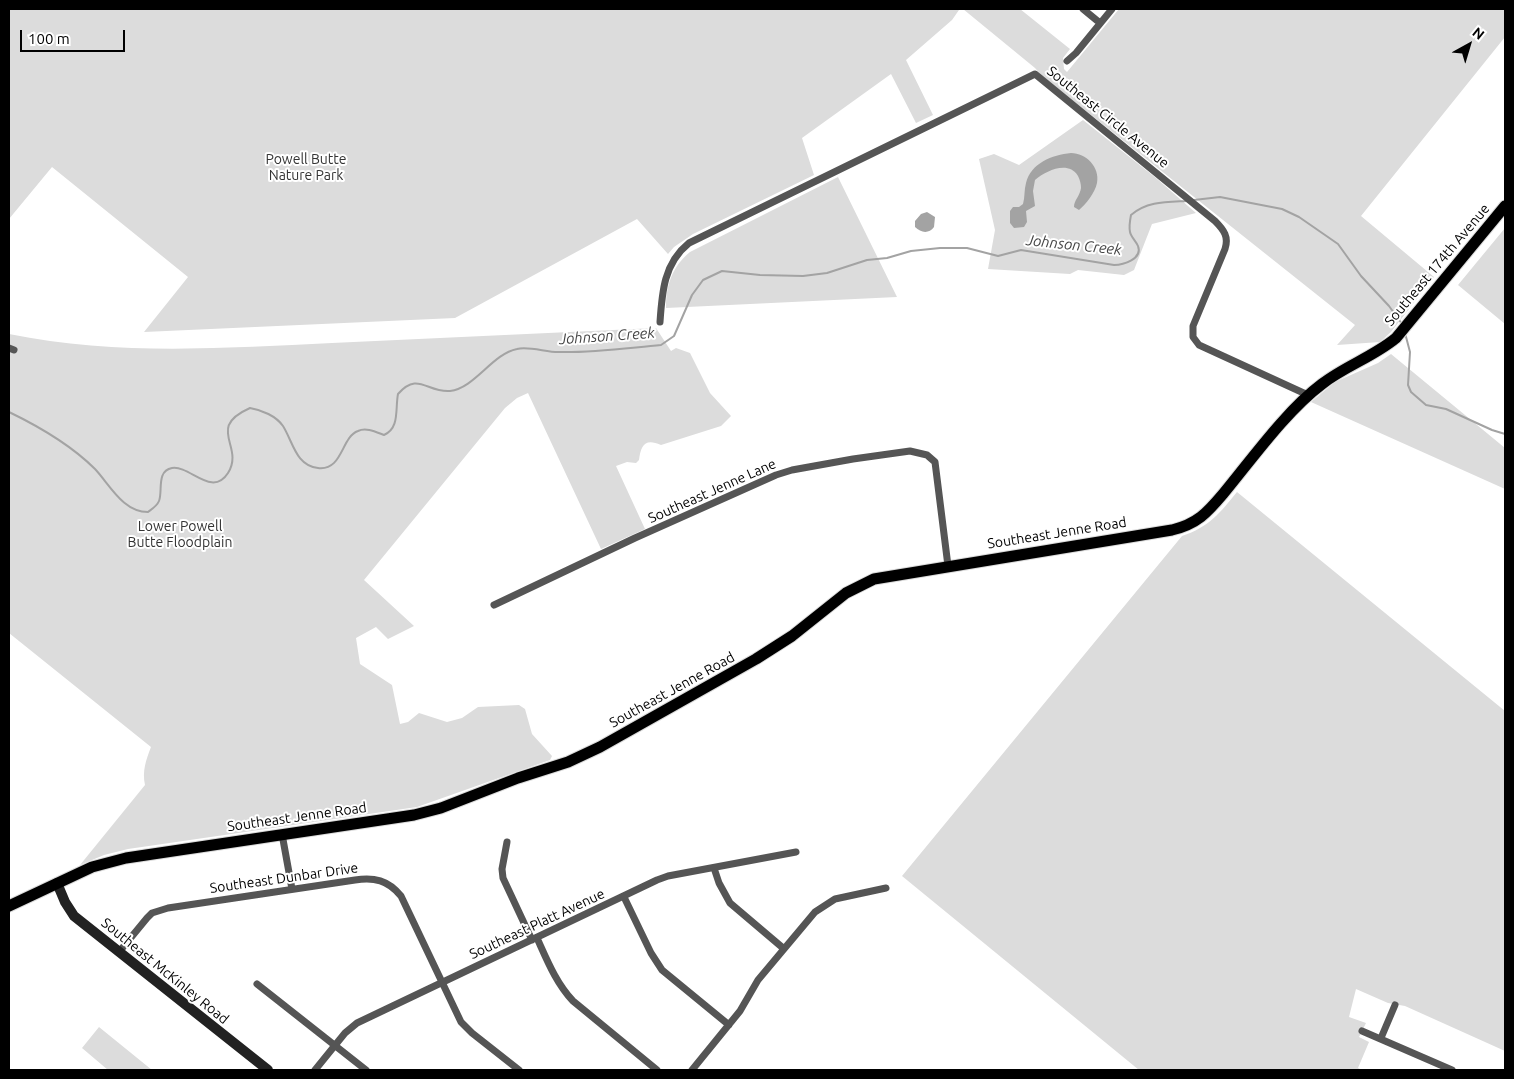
<!DOCTYPE html>
<html>
<head>
<meta charset="utf-8">
<style>
  body { margin:0 }
  #map { position:relative; width:1514px; height:1079px; overflow:hidden; background:#fff; font-family:Ubuntu,sans-serif }
  canvas { display:block }
  .frame { position:absolute; inset:0; border:10px solid #000; pointer-events:none }
  .north { position:absolute; left:1444px; top:20px; width:50px; height:50px; -webkit-text-stroke:4px #fff; paint-order:stroke; rotate:39deg; font-size:14px; font-weight:700; line-height:20px; text-align:center; color:#000 }
  .north::after { content:''; display:block; margin:auto; width:18px; height:22px; background:#000; clip-path:polygon(50% 0,100% 100%,50% 72%,0 100%) }
  .scale { position:absolute; left:20px; top:30px; width:105px; height:22px; box-sizing:border-box; border:2px solid #000; border-top:0; padding-left:6px; font-size:15px; line-height:18px; white-space:nowrap; color:#000; -webkit-text-stroke:4px #fff; paint-order:stroke }
</style>
</head>
<body>
<div id="map">
<canvas width="1514" height="1079"></canvas>
<div class="frame"></div>
<div class="north">N</div>
<div class="scale">100 m</div>
</div>
<script>
const context = document.querySelector('canvas').getContext('2d');
context.lineJoin = 'round';
function fillPath(path, color) { context.fillStyle = color; context.fill(path, 'evenodd'); }
function trace(path, color, width, dash) { context.strokeStyle = color; context.lineWidth = width; context.lineCap = dash ? 'butt' : 'round'; context.setLineDash(dash || []); context.stroke(path); }
function write(font, color, halo, rows, align = 'center') {
  context.font = font + ' Ubuntu,sans-serif'; context.lineWidth = 4; context.setLineDash([]); context.textBaseline = 'middle'; context.strokeStyle = halo; context.fillStyle = color; for (const [text, x, y, turn = 0] of rows) {
    context.save(); context.translate(x, y); context.rotate((+turn || 0) * Math.PI / 180); context.textAlign = isNaN(turn) ? turn : align; if (halo) context.strokeText(text, 0, 0); context.fillText(text, 0, 0); context.restore();
  }
}
fillPath(new Path2D(`
  M9 9H961L959 10 952 20 906 60 933 115 916 123 891 74 802 138 814 175 693 234 674 247 668 254 637 219 455 318 144 332 188 277 52 167 9 219Z
  M963 9H1020L1070 49 1063 58 1064 69 1067 72 1119 9H1505V37L1361 216 1434 277 1391 332 1380 342 1337 345 1355 325 1042 76 1035 68Z
  M1083 120 1156 178 1196 213 1152 224 1134 270 1124 275 1078 270 1070 274 988 269 995 230 979 159 994 154 1019 165Z
  M838 177 897 297 666 308C666 285 672 267 690 252Z
  M1505 228V324L1458 285Z
  M656 328 671 351 676 348 690 353 710 393 731 416 721 426 661 445C645 438 641 445 639 460L636 463 627 462 616 466 645 529 601 549 528 393 517 398 505 408 364 580 414 626 388 639 376 627 356 638 360 664 392 685 400 724 408 722 419 713 447 722 462 718 478 707 519 705 525 709 532 734 552 756 550 760 417 807 128 849 104 855 80 865 145 785C142 771 146 760 151 747L9 633V334C116 356 224 348 332 343 440 338 548 333 656 328Z
  M1391 354 1505 448V489L1311 402 1335 382 1378 363Z
  M1237 492 1505 711V1051L1405 1006 1388 1003 1356 989 1349 1017 1366 1023 1359 1037 1369 1042 1358 1068 1362 1070H1139L902 876 1182 536C1209 527 1220 513 1237 492Z
  M99 1027 152 1070H108L82 1048Z`), '#dcdcdc');
fillPath(new Path2D(`
  M1071 153C1086 153 1100 167 1097 183 1095 193 1086 204 1079 210L1074 207C1074 200 1080 196 1081 188 1081 184 1080 180 1078 176 1068 160 1046 171 1035 180L1033 191 1035 206 1026 211 1027 222 1024 227 1014 228 1010 223V211L1013 207H1019L1023 204C1025 197 1024 190 1026 183 1031 163 1052 155 1071 153Z
  M927 212 935 217 934 227C929 234 921 233 915 227V221L921 214Z`), '#a3a3a3');
trace(new Path2D(`
  M1194 200 1220 197 1282 209 1299 217 1338 244 1361 276 1389 306 1402 324
  M1405 333 1410 352 1408 385 1411 392 1426 405 1446 409 1492 430 1505 434
  M9 412C40 427 71 445 95 469 110 485 123 512 148 512 152 509 157 506 159 501 163 491 156 471 172 468 190 465 212 498 228 473 245 446 205 428 250 408 262 410 276 416 283 426 293 442 296 466 318 468 343 471 341 437 358 431 366 427 376 432 384 435 400 428 395 409 398 394 418 371 427 393 450 391 475 388 492 354 517 349 528 346 546 352 558 352 592 353 627 348 661 345L674 336 692 295 703 280 722 271 760 275 803 276 827 273 867 260 887 258 911 251 940 248H967L998 256 1021 250 1114 265C1123 265 1143 259 1138 246 1136 241 1131 237 1130 232 1129 227 1130 220 1131 215 1147 201 1167 202 1187 201`), '#a3a3a3', 2);
const primary = new Path2D(`
  M9 906 92 867 126 858 414 815 441 808 518 778 568 762 600 747 756 659 792 636 846 593 874 579 1172 530C1197 524 1207 513 1223 494 1252 459 1286 411 1322 384 1345 366 1373 357 1396 338L1505 206`);
trace(primary, '#dbdbdb', 13);
trace(new Path2D(`
  M1083 9 1100 23
  M1067 61 1076 53 1112 9
  M660 322C662 292 664 263 689 243L1035 74 1215 221C1224 230 1229 237 1225 249L1193 326V337L1199 345 1308 395
  M9 348 14 350
  M494 605 635 538 776 475 792 470 853 459 910 451 927 455 935 462 948 566
  M282 834 292 889
  M507 842 502 869 503 878 532 940
  M714 868 719 883 730 903 783 948
  M624 897 651 953 662 970 729 1025
  M537 938C547 960 556 983 573 1001L657 1070
  M119 952 147 918 152 913 168 908 355 880C374 877 388 880 401 896L461 1022 472 1033 519 1070
  M257 984 366 1070
  M1362 1031 1452 1070
  M1381 1038 1395 1005
  M315 1070 345 1033 357 1023 657 880 668 876 796 852
  M692 1070 740 1011 758 980 815 912 835 899 886 888`), '#555', 7);
trace(new Path2D(`
  M57 883 65 902 74 916 268 1070`), '#222', 10);
trace(primary, '#000', 11);
write('14px', '#000', '#fff', [
  ["Southeast Circle Avenue",1108,117,39],
  ["Southeast 174th Avenue",1437,265,-50],
  ["Southeast Jenne Lane",712,491,-24],
  ["Southeast Jenne Road",1057,533,-9],
  ["Southeast Jenne Road",672,690,-29],
  ["Southeast Jenne Road",297,817,-8],
  ["Southeast Dunbar Drive",284,878,-8],
  ["Southeast Platt Avenue",537,924,-25],
  ["Southeast McKinley Road",165,971,39]
]);
write('14px', '#333', '#fff', [
  ["Powell Butte",306,159],
  ["Nature Park",306,175],
  ["Lower Powell",180,526],
  ["Butte Floodplain",180,542]
]);
write('italic 15px', '#444', '#fff', [
  ["Johnson Creek",1074,245,6],
  ["Johnson Creek",607,336,-4]
]);
</script>
</body>
</html>
